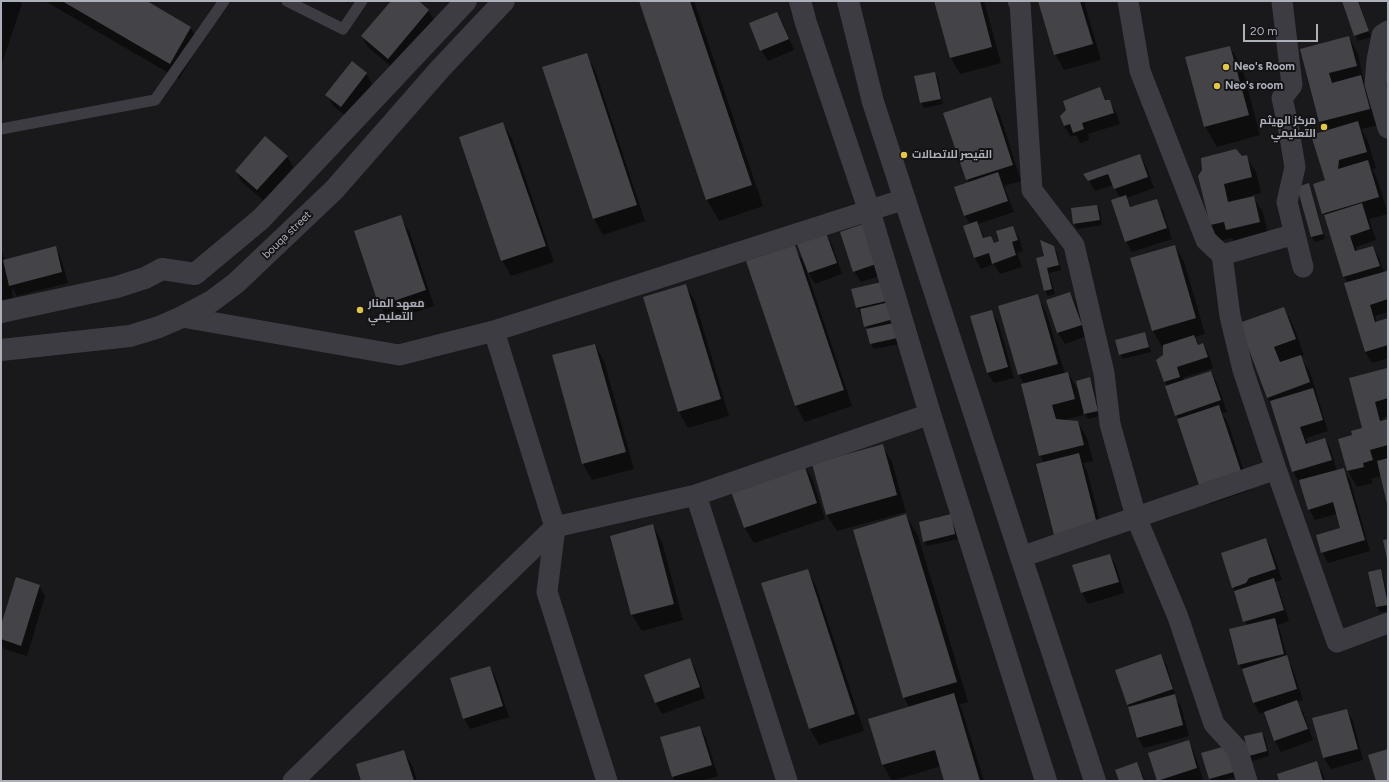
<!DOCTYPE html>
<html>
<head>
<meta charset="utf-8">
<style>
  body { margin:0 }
  #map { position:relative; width:1389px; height:782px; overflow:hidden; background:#19191b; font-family:Figtree,sans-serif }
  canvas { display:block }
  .frame { position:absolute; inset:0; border:2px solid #adafb9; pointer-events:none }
  .scale { position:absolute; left:1243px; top:24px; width:75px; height:18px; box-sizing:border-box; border:2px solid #adafb9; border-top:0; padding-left:5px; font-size:12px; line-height:14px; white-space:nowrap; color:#adafb9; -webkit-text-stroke:3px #141416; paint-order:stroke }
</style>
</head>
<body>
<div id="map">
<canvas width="1389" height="782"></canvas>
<div class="frame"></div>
<div class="scale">20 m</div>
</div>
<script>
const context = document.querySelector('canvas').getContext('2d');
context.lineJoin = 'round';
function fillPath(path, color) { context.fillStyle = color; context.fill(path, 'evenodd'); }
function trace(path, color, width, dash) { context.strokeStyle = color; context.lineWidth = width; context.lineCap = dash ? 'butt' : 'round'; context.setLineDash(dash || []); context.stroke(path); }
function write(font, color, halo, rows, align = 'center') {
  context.font = font + ' Figtree,Cairo,sans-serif'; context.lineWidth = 4; context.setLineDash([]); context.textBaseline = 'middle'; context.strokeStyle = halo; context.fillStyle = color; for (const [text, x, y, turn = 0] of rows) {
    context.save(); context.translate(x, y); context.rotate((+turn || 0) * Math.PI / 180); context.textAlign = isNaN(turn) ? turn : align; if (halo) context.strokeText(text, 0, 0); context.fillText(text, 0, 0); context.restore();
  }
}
fillPath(new Path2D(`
  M1 1H20L22 4 1 66Z
  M45 1H145L190 27 200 44 179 79Z
  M392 1H417L429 11 435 22 395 70 368 47 362 36Z
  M640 1H694L763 206 719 221 707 200Z
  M935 1H984L1001 63 960 74 951 58Z
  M1039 1H1084L1101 60 1064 70 1055 54Z
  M1343 1H1359L1371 37 1358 41 1355 35Z
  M777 13 783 24 794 50 768 61 761 50Z
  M1349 37 1358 54 1364 82 1370 93 1379 125 1361 129 1367 139 1376 168 1372 169 1377 178 1388 214 1369 219 1376 240 1356 247 1357 251 1373 247 1379 258 1384 273 1386 272 1388 275V312L1375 316 1377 322 1388 319V358L1372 363 1365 352 1348 283 1344 277 1314 185 1326 181V132L1319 121 1301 49Z
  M1230 47 1242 67 1260 135 1217 147 1205 126Z
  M586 54 595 70 645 221 603 235 594 219 543 68Z
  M366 73 372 84 347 117 333 106 327 95Z
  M935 73 938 78 943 104 924 108 921 102Z
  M1100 89 1107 101H1109L1116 112 1120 124 1088 134 1089 140 1080 143 1076 135 1071 137 1064 126 1067 110Z
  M990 99 1000 115 1021 181 1004 186 1014 212 978 224 985 239 991 237 995 244 1000 242 1012 227 1019 238 1023 251 1017 253 1022 267 1000 274 994 264 981 269 975 258 970 224 965 216 955 188 969 183 967 179Z
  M503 123 512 139 554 262 511 276 502 260Z
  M1140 155 1146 166 1154 188 1126 198 1132 208 1156 200 1163 211 1172 239 1132 252 1126 241 1120 198 1113 185 1095 191 1085 174Z
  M287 156 293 167 264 201 242 182 236 171Z
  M1246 156 1256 172 1261 193 1252 195 1263 213 1269 238 1236 246 1232 238 1220 241 1211 225 1203 170Z
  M1308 185 1311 190 1325 239 1315 242 1312 237 1299 187Z
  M1097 206 1100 211 1102 225 1077 229 1074 224 1072 209Z
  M400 217 410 233 434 306 389 321 380 305Z
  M841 233 885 274 861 282 854 271Z
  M826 235 832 245 842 274 815 284 808 272H807L852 406 805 422 796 406 747 262 794 246 804 263Z
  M1175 246 1184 262 1205 334 1195 337 1199 345 1203 344 1209 355 1213 368 1183 378 1184 381 1211 372 1217 383 1227 412 1222 413 1228 423 1250 490 1210 504 1201 488 1158 360 1164 355V346L1162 347 1153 331Z
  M55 247 61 258 68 283 17 296 12 287 13 298 1 300V249L5 260Z
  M1054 247 1057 252 1061 270 1049 273 1055 294 1048 296 1045 291V257Z
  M886 282 904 343 874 349 871 344 868 330 863 319 857 308 852 290Z
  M685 285 695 301 729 416 688 428 679 412Z
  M1070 293 1076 304 1087 336 1065 344 1058 333 1047 300Z
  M1037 296 1046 312 1065 374 1068 373 1079 392 1089 378 1092 384 1100 416 1088 419 1083 411V415L1064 420 1078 422 1087 438 1093 461 1083 463 1087 471 1105 540 1065 550 1044 463 1040 455 1024 384 1019 375 999 307Z
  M1284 309 1293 325 1304 355 1300 357 1310 372 1328 431 1306 438 1308 445 1325 439 1331 450 1337 471 1343 469 1350 480 1370 551 1328 563 1322 552 1341 528 1337 514 1315 520 1309 509 1301 482H1299L1293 471 1273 408 1268 398 1241 324Z
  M991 311 998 322 1014 378 994 383 987 372Z
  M1144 333 1147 338 1151 352 1123 359 1120 354Z
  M595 345 604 361 634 469 592 480 583 464Z
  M1387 369 1388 371V416L1383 418 1384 421 1388 420V502L1382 476 1371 479 1373 483 1357 487 1348 471 1340 439 1353 436 1363 428Z
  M883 446 892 462 906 512 837 531 827 515Z
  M802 462 812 478 825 519 754 543 744 527Z
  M906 516 918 536 968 702 959 705 962 710 984 781H945L941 766 892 781 883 765 869 719 909 707 904 697Z
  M953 521 958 539 927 546 924 541Z
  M653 526 662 542 683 620 642 631 632 615 611 537Z
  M1266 539 1272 550 1282 580 1275 582 1279 590 1289 621 1277 625 1280 630 1288 660 1292 667 1303 700 1297 702 1303 712 1313 740 1281 752 1275 741 1265 712 1260 714 1254 703 1245 675 1239 664 1247 626 1233 587Z
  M1110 555 1116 566 1124 593 1088 604 1082 593 1073 566Z
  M807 570 816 586 864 731 819 745 810 729Z
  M1380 570 1383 575 1388 597V611L1380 612 1377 607 1369 573Z
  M39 585 45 596 27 656 4 649 1 643V628Z
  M1160 655 1167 666 1177 701 1181 706 1189 736 1144 748 1138 738 1128 704Z
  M689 659 696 670 705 698 662 714 656 703 645 675Z
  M490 667 496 678 509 717 470 729 464 718Z
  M1346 710 1353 721 1363 760 1331 769 1324 758 1314 718Z
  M700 727 706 738 718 776 701 781H675L673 777Z
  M1262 733 1265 738 1269 756 1253 761 1250 756Z
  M1188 742 1194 752 1203 779 1197 781H1158L1150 753Z
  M1226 747 1236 777 1222 781H1211L1210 778Z
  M403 751 413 767 417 781H362Z
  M1316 762 1323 773 1325 781H1280Z
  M1137 763 1146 781H1120Z`), '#0007');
fillPath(new Path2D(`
  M62 1H147L191 27 170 64Z
  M391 1H419L429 10 388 59 361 36Z
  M639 1H690L752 185 706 200Z
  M934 1H980L992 47 950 58Z
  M1038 1H1080L1093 44 1054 55Z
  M1342 1H1358L1369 31 1354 36Z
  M777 12 789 39 760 51 749 23Z
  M1349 36 1357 66 1329 73 1332 83 1361 75 1370 109 1319 122 1300 49Z
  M1230 46 1249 115 1204 127 1185 57Z
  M587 53 637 205 593 219 542 67Z
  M1388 59V90L1381 66Z
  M352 61 367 73 341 107 325 95Z
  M935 72 941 99 920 103 914 76Z
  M1100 87 1105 100H1110L1114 113 1082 123 1084 129 1073 133 1070 124 1064 126 1060 116 1066 110 1063 101Z
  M991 97 1013 165 966 180 943 113Z
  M1358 121 1367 152 1339 160 1338 169 1368 160 1379 197 1322 214 1313 184 1325 180 1311 135Z
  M503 122 546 246 501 261 459 137Z
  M265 136 288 156 257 190 235 171Z
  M1236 149 1242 156 1247 155 1252 177 1224 184 1228 202 1254 196 1260 222 1226 230 1224 222 1210 225 1198 176 1202 170 1201 158Z
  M1140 154 1148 177 1114 189 1108 174 1088 181 1083 174Z
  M998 172 1008 201 964 216 954 187Z
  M1309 183 1323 234 1311 237 1297 187Z
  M1126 195 1130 207 1157 199 1167 228 1125 242 1111 200Z
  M1362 203 1370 229 1350 236 1355 251 1373 246 1380 266 1343 277 1324 215Z
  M1097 205 1100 220 1073 224 1071 208Z
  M401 215 426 290 379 306 354 231Z
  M977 221 983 238 991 236 994 243 999 241 996 231 1013 226 1018 240 1012 242 1016 255 992 264 989 253 974 258 963 226Z
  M866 223 879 263 853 272 840 232Z
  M826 233 837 263 808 273 797 244Z
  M1040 240 1054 246 1059 265 1047 268 1052 289 1044 291 1036 258 1044 256Z
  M795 245 844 390 795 406 746 261Z
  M1175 245 1196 318 1152 331 1130 258Z
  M56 246 62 272 9 286 3 260Z
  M1387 271 1388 299 1370 305 1375 322 1388 318V345L1365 352 1344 283Z
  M886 281 891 300 856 308 851 289Z
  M686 284 721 399 678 412 643 297Z
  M1070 292 1082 325 1057 333 1046 300Z
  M1038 294 1058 364 1018 375 998 306Z
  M894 301 898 318 864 327 860 309Z
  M1284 307 1296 339 1274 347 1280 362 1301 355 1310 382 1267 398 1239 323Z
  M992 310 1008 367 987 373 970 316Z
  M898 322 902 337 870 344 866 329Z
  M1145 332 1149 347 1119 355 1115 340Z
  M1194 335 1198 345 1203 343 1208 357 1177 367 1180 377 1164 382 1156 360 1163 355V345Z
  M595 344 626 452 582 464 552 355Z
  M1387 368 1388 398 1375 402 1380 421 1388 419V445L1370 450 1373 460 1363 463 1364 467 1347 471 1338 439 1352 435 1351 431 1362 428 1349 378Z
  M1211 371 1221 400 1175 416 1165 386Z
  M1068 372 1075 399 1052 405 1056 419 1078 421 1084 445 1039 456 1021 384Z
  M1090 377 1098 411 1084 414 1076 381Z
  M1313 388 1323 420 1300 427 1306 444 1325 438 1332 460 1292 472 1270 401Z
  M1219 405 1242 474 1200 488 1177 419Z
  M883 444 897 495 826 515 812 464Z
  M1079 453 1097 524 1054 535 1036 464Z
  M1388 458V503L1387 504 1377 461Z
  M803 461 817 503 744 528 729 486Z
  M1344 468 1365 540 1321 553 1316 535 1340 528 1333 502 1308 510 1299 480Z
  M906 514 957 682 903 698 853 530Z
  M951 514 955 534 923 542 919 522Z
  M653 524 674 604 631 615 610 536Z
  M1266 538 1276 569 1249 578 1246 583 1232 588 1221 553Z
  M1388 539V559H1387L1383 540Z
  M1110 554 1119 582 1081 593 1072 565Z
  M808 569 855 714 809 729 761 583Z
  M1381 569 1388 605 1376 607 1368 572Z
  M16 577 40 585 21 646 1 639V625Z
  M1274 578 1284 610 1243 622 1234 591Z
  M1275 618 1284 654 1238 665 1229 629Z
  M1161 654 1173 689 1127 705 1115 670Z
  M1287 655 1297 689 1253 703 1242 669Z
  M690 658 700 687 655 703 644 675Z
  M490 666 503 706 463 719 450 678Z
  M954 693 980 781H944L935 750 882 765 868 719Z
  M1175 694 1183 725 1137 738 1128 707Z
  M1297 700 1308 729 1274 741 1264 712Z
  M1347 709 1358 749 1323 758 1312 718Z
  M700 726 712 765 672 777 660 737Z
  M1262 732 1267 751 1249 756 1244 736Z
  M1189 740 1197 768 1157 781 1148 753Z
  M1226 746 1234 772 1209 779 1201 753Z
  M1388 749V781H1376L1368 755Z
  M404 750 414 781H361L356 764Z
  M1317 761 1323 781H1279L1277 774Z
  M1137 762 1144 781H1119L1115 770Z`), '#444448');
trace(new Path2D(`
  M287 1 343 29 362 1
  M1 129 155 100 224 1`), '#3c3c42', 11);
trace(new Path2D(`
  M1018 1 1020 3 1032 190 1074 245 1104 373 1110 424 1136 517 1178 617 1214 724 1237 749 1247 781
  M1128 1 1140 71 1206 240 1222 255 1230 316 1243 370 1276 469
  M1282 1 1292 85 1282 98 1288 125 1295 167 1287 202 1303 267
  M1388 31 1382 35 1377 60 1375 84 1388 128
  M1222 255 1295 234
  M182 317 399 355 494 331 905 199
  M494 331 555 527 547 592 607 781
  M696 495 787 781
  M1021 557 1276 469 1337 642 1388 623
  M293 781 555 527 696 495 930 414`), '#3c3c42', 21);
trace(new Path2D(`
  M800 1 806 23 869 210 930 414 1046 781
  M848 1 873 102 1021 557 1095 781
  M1 312 117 287 145 278 162 269 195 274 261 219 466 1
  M1 350 130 336 159 327 182 317 212 301 236 283 334 190 440 69 504 1`), '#3c3c42', 22);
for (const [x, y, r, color] of [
  [1226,67,4,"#e2c64a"],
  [1217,86,4,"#e2c64a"],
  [1324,127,4,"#e2c64a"],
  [904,155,4,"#e2c64a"],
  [360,310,4,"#e2c64a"]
]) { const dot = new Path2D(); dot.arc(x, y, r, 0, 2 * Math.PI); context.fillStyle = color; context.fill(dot); trace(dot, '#141416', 1.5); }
write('bold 11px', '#adafb9', '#141416', [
  ["Neo's Room",1234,67],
  ["Neo's room",1225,86],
  ["مركز الهيثم",1316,121,"right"],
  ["التعليمي",1316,134,"right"],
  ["القيصر للاتصالات",912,155],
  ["معهد المنار",368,304],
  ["التعليمي",368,317]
], 'left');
write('11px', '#adafb9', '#141416', [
  ["bouqa street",287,235,-44]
]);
</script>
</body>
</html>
